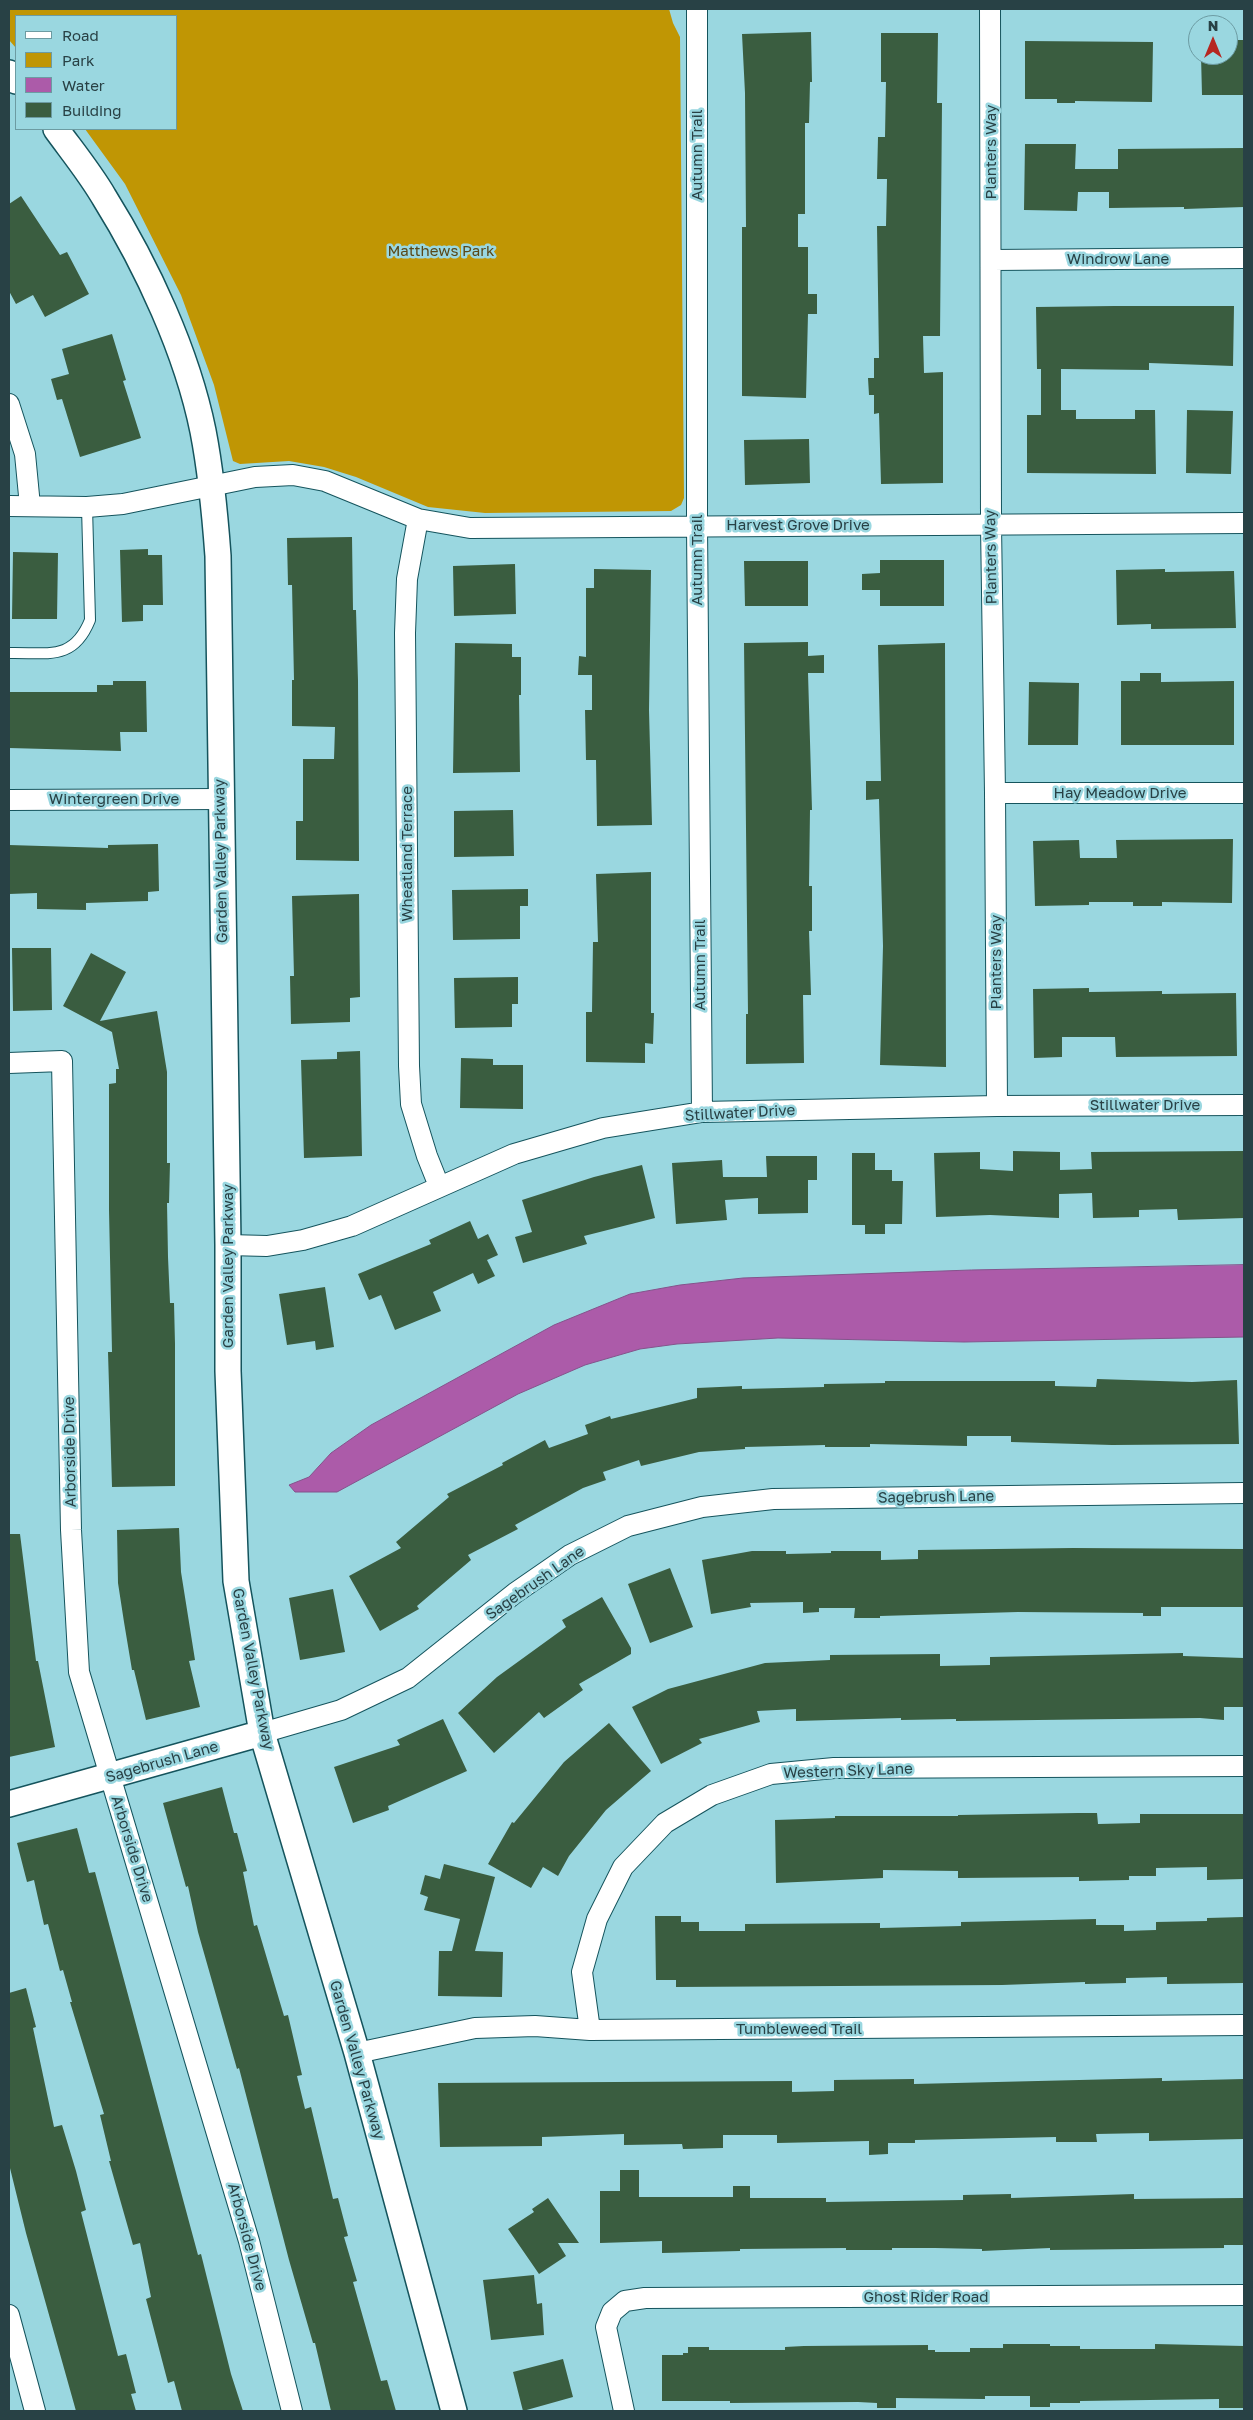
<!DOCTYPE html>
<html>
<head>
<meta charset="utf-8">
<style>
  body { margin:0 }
  #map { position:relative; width:1253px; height:2420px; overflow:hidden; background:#9ad7e0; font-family:"Golos Text",sans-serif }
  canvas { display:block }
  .frame { position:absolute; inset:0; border:10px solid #284145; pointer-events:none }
  .legend { position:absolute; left:15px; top:15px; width:162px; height:115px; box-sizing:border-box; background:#9ad7e0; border:1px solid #6c9ba2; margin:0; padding:6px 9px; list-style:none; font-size:15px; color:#284145 }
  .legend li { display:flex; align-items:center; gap:10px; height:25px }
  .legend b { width:25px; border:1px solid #6c9ba2 }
  .north { position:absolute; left:1188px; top:15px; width:50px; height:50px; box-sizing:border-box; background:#9ad7e0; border:1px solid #6c9ba2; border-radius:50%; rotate:0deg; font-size:14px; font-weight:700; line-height:20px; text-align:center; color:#284145 }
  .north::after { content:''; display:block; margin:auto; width:18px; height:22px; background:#b62720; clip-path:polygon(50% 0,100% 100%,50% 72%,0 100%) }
</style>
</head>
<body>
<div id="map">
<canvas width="1253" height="2420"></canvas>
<div class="frame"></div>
<ul class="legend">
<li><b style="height:6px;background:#fff"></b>Road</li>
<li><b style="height:14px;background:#c09604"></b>Park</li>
<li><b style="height:14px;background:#ac5ba9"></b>Water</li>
<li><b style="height:14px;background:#3a5d40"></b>Building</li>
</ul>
<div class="north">N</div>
</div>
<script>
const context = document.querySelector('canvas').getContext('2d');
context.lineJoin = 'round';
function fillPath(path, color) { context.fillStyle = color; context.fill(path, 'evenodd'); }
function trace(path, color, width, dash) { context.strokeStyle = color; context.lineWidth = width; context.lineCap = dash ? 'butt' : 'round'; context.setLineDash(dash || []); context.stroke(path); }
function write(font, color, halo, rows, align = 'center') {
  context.font = font + ' "Golos Text",sans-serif'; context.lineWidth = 5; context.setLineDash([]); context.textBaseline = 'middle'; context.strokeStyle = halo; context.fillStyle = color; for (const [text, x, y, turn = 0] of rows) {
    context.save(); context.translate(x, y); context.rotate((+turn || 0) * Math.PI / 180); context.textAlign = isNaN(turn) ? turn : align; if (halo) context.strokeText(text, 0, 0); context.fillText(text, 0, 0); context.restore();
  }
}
fillPath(new Path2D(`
  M9 9H669L673 23 680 37 684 498 681 505 671 511 485 513 428 507 356 477 324 467 289 461 240 464 233 461 214 385 181 295 125 184 85 129H176V16H16V48L9 40Z`), '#c09604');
const water = new Path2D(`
  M1244 1265V1337L964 1342 778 1338 677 1344 640 1349 585 1365 518 1394 337 1492H295L289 1485 309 1477 331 1453 371 1425 554 1325 630 1294 680 1285 743 1278 971 1270Z`);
fillPath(water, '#ac5ba9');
trace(water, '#84538b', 1);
fillPath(new Path2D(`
  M811 32 812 82H810L809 123H805V214H798V247H808V294H817V314H808L806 398 742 396V227H746L745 93 742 34Z
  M881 33H938L937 103H942L940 336H923L924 373 943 372V483L881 484 879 413 874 414V395H869L868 378H874V358H879L877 226H886L887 179H877L878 137H885L886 82H881Z
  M1228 40H1244V95H1202L1201 55H1228Z
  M1025 41 1153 42 1152 102 1075 101V103H1057V99H1025Z
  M1025 144H1076L1075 169H1118V149L1244 148V207L1184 209V207L1109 208V192H1078L1077 211 1024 210Z
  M21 196 60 255 67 252 89 294 45 317 33 295 16 304 9 291V204Z
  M1114 306H1234L1233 366 1149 363V370L1061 369V410H1076V419H1135V410H1155L1156 474 1027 473V415H1041V369H1037L1036 307Z
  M112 334 126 380 123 381 141 438 80 457 62 399 57 400 51 379 69 374 62 349Z
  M1187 410 1233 411 1231 474 1186 473Z
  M809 439 810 483 745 485 744 440Z
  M352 537 353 610H356L358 681 359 861 296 860V821H303V759H334L335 727 292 726V680H294L292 585H288L287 538Z
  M148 549V555H162L163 605H143V621L122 622 120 550Z
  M13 552 58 553 57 619H12Z
  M880 560H944V606H880V590H862V574L880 573Z
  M744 561H808V606H745Z
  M515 564 516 614 454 616 453 566Z
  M594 569 651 570 649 710 652 825 597 826 596 760H586L585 710H592V675H578L579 656 586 657V588H594Z
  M1165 569V572L1234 571 1236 628 1151 629V624L1117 625 1116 570Z
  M808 642V656L824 655V673H808L812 810H810L809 886H812V931H809L811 995H803L804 1063 746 1064V1014H748L744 643Z
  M455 643 512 644V657H521V695H519L520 772 453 773Z
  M945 643 946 1067 880 1065 883 946 879 799 866 800V781H881L878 645Z
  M1140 673H1161V682L1234 681V745H1121V681H1140Z
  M113 681H146L147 732H120L121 751 9 748V692H97V685H113Z
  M1029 682 1079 683 1078 745H1028Z
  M513 810 514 856 454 857V811Z
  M1233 839 1232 903 1162 902V906H1133V902H1089V905L1035 906 1033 841 1079 840 1080 858H1117L1116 840Z
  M158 844 159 891 148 892V901L86 903V910L37 909V893L9 894V845L108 848V845Z
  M651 872V1013H654L653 1044 645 1043V1063L586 1062V1012H592L593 942H598L596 874Z
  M528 889V906H520V939L453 940 452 890Z
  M359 894 360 997 350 998V1022L291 1024 290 976H294L292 896Z
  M12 948H51L52 1010 13 1011Z
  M91 953 126 972 100 1021 157 1011 167 1072V1163H170L169 1203H167L168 1257 170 1303H174L175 1344V1486L112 1487 108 1352H112L109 1210V1084L116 1083V1069H119L112 1032 63 1006Z
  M518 977V1004H512V1027L455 1028 454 978Z
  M1089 988V992L1162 991V994L1236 993 1237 1056 1116 1057 1115 1037H1062V1057L1034 1058 1033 989Z
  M360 1051 362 1156 304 1158 301 1060 337 1059V1052Z
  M461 1058 493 1059V1065H523V1109L460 1108Z
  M1013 1151 1060 1152V1170L1092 1169 1091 1152 1244 1151V1218L1178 1220 1177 1209 1139 1210V1217L1093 1218 1092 1193 1059 1194V1218L990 1215 936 1217 934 1153 980 1152V1169L1013 1171Z
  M852 1153H875V1170H892V1181H903L902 1224H885V1234H865V1225H852Z
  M766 1156H817V1180H808V1213L758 1214V1198L725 1200 727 1220 676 1224 672 1163 722 1160 723 1177H767Z
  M642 1165 655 1218 584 1236 587 1244 523 1263 515 1237 532 1232 522 1200 594 1177Z
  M470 1221 478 1239 488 1234 498 1255 487 1260 495 1276 478 1284 473 1273 433 1292 441 1311 395 1330 381 1295 369 1300 358 1274 431 1244 429 1240Z
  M325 1287 334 1347 316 1350 315 1341 287 1345 279 1294Z
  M1097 1379 1192 1382 1237 1380 1239 1444 1112 1445 1011 1442V1436H967V1446L870 1444V1447H825V1445L745 1447V1449L699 1452 641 1466 639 1460 603 1472 606 1480 583 1488 515 1525 518 1529 468 1555 471 1560 417 1606 419 1609 380 1631 349 1576 401 1548 396 1542 449 1497 447 1494 503 1465 502 1463 545 1440 549 1448 588 1434 585 1425 610 1416 611 1419 697 1398V1388L742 1386V1389L824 1387V1384L885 1383V1381H1055V1386L1096 1387Z
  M179 1528 181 1572 195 1660 189 1661 200 1707 146 1720 134 1670H132L124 1622 118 1583 117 1530Z
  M9 1534H20L36 1661H38L55 1747 9 1757Z
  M1073 1548 1244 1549V1607H1161V1616H1143V1613L1018 1612 880 1616V1618H854L855 1608H819V1612L803 1613V1602L750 1603 751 1607 711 1614 702 1560 752 1551H786V1554L831 1553V1551H881V1560L918 1559V1550Z
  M670 1568 693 1627 650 1643 628 1584Z
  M333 1589 345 1652 300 1660 289 1598Z
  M602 1597 631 1648V1654L579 1684 583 1690 544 1718 539 1712 494 1753 458 1713 497 1677 566 1627 562 1620Z
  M1183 1653V1656L1244 1658V1707H1224V1720L1200 1718 956 1721V1719L901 1720V1718L796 1721V1709L757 1711 760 1722 699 1739 702 1743 661 1764 632 1707 668 1689 765 1663 830 1660V1655L940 1654V1666L990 1665V1657Z
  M443 1719 467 1771 388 1806 389 1810 353 1823 334 1767 400 1745 397 1740Z
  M609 1723 651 1771 606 1810 569 1856 558 1876 543 1867 531 1888 488 1864 512 1822 514 1823 564 1762Z
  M222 1787 234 1833H237L247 1871 243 1872 254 1926 257 1925 284 2016 288 2015 302 2075 297 2076 305 2109 311 2107 333 2199 338 2198 348 2236 344 2237 357 2281 353 2282 381 2381 387 2380 396 2411H331L315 2343H313L289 2260 239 2068 237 2069 198 1932 188 1886 186 1887 163 1803Z
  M1078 1813H1097L1098 1824 1140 1823V1814H1244V1879L1207 1880V1867L1156 1868V1876H1129V1880L1079 1881V1877L958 1878V1871L883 1870V1878L776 1883 775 1820 835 1818V1816H958V1815Z
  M77 1828 89 1873 95 1872 181 2192 198 2255 201 2254 231 2374 243 2411H182L174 2381 168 2383 146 2299 151 2297 140 2243 133 2245 109 2161H111L100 2115 104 2114 70 2002H72L63 1970 60 1971 48 1924 44 1925 34 1880 27 1882 17 1843Z
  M444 1864 495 1877 475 1951 503 1952 502 1997 438 1996 439 1951H452L460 1919 424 1910 428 1897 420 1894 425 1875 440 1879Z
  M655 1916H681V1922H699V1931H745V1924L880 1923V1928L961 1926V1922L1096 1919V1925H1124V1931L1156 1930V1922L1207 1921V1918L1244 1917V1983L1167 1984V1977L1126 1978V1983L1085 1984V1982L1002 1985 676 1987V1980H656Z
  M26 1988 36 2027 33 2028 54 2127 62 2125 76 2171 86 2210 81 2212 118 2356 126 2354 136 2393 131 2394 136 2411H76L26 2233 9 2164V1993Z
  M1162 2078V2081L1244 2079V2139L1149 2141V2133L1096 2134 1097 2142H1056V2137L915 2140V2143H888V2154L869 2155V2141L777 2143V2135H723V2148L683 2149 682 2144 624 2145V2134L542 2137V2146L440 2147 438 2083 792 2081V2092L834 2091V2080L914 2079V2084Z
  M620 2170H639V2197H733V2186H750V2198H826V2202L963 2200V2195L1011 2194V2198L1134 2194V2199L1244 2198V2245H1224V2248L1050 2250V2248L982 2251V2249L935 2248H892V2250H846V2248L740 2249V2251L662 2253V2241L600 2243V2191H620Z
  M548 2198 579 2243H558L566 2256 539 2274 508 2229 534 2212 532 2209Z
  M534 2275 537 2304 542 2303 544 2335 491 2340 483 2280Z
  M1003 2344H1050V2346H1080V2349H1155V2344L1244 2346V2408H1219V2399L1080 2401V2403H1050V2407H1030V2396H985V2399L896 2398V2408H877V2403L858 2402 730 2403V2401H662V2355H683V2353H688V2347H709V2350H785V2347L804 2346 928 2345V2350H935V2352H970V2348H1003Z
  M563 2359 573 2397 523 2411 513 2372Z`), '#3a5d40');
const service = new Path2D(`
  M9 653C47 652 73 662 90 620L87 507`);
const minor = new Path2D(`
  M697 9V526L702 1112
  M990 9 991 525 995 793 997 1106
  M992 260 1244 258
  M9 404 25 454 30 506
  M9 506 87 507 123 504 255 477 293 475 325 481 418 519 470 528 1244 523
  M418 519 407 579 405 633 409 1066 411 1104 427 1156 439 1186
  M995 793H1244
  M9 800 220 799
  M9 1063 62 1061 71 1530 79 1672 249 2241 292 2411
  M228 1245 267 1246 303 1240 352 1226 514 1154 603 1128 702 1112 997 1106 1244 1105
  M262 1733 341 1710 408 1678 515 1593 570 1555 628 1526 702 1507 773 1499 1244 1493
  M590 2030 582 1972 597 1919 623 1867 665 1823 712 1795 771 1774 834 1768 1244 1766
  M357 2053 475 2028 535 2026 590 2030 1244 2025
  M9 2315 35 2411
  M624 2411 606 2327 612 2312 625 2301 645 2298 1244 2295`);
const tertiary = new Path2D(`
  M9 73 16 81
  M56 129C72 151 90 173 104 197 147 266 187 352 203 431 211 472 215 515 218 556L228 1245V1371L236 1581 262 1733 357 2053 454 2411
  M9 1804 262 1733`);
trace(service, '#15545d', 12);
trace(minor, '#15545d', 22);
trace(tertiary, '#15545d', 28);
trace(service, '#fff', 10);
trace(minor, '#fff', 20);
trace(tertiary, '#fff', 25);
write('15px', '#284145', '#9ad7e0', [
  ["Planters Way",991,152,-90],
  ["Autumn Trail",697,155,-90],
  ["Windrow Lane",1118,259],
  ["Harvest Grove Drive",798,525],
  ["Planters Way",991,557,-91],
  ["Autumn Trail",697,560,-90],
  ["Hay Meadow Drive",1120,793],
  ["Wintergreen Drive",114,799],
  ["Wheatland Terrace",407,854,-90],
  ["Garden Valley Parkway",221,861,-91],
  ["Planters Way",996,962,-90],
  ["Autumn Trail",700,965,-90],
  ["Stillwater Drive",1145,1105],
  ["Stillwater Drive",740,1113,-3],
  ["Garden Valley Parkway",228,1266,-90],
  ["Arborside Drive",70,1452,-91],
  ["Sagebrush Lane",936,1497,-1],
  ["Sagebrush Lane",535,1583,-35],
  ["Garden Valley Parkway",253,1669,79],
  ["Sagebrush Lane",162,1762,-16],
  ["Western Sky Lane",848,1771,-2],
  ["Arborside Drive",132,1849,73],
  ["Tumbleweed Trail",799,2029],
  ["Garden Valley Parkway",357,2060,74],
  ["Arborside Drive",247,2237,75],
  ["Ghost Rider Road",926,2297]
]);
write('15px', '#5a4817', '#9ad7e0', [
  ["Matthews Park",441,251]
]);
</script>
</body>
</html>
